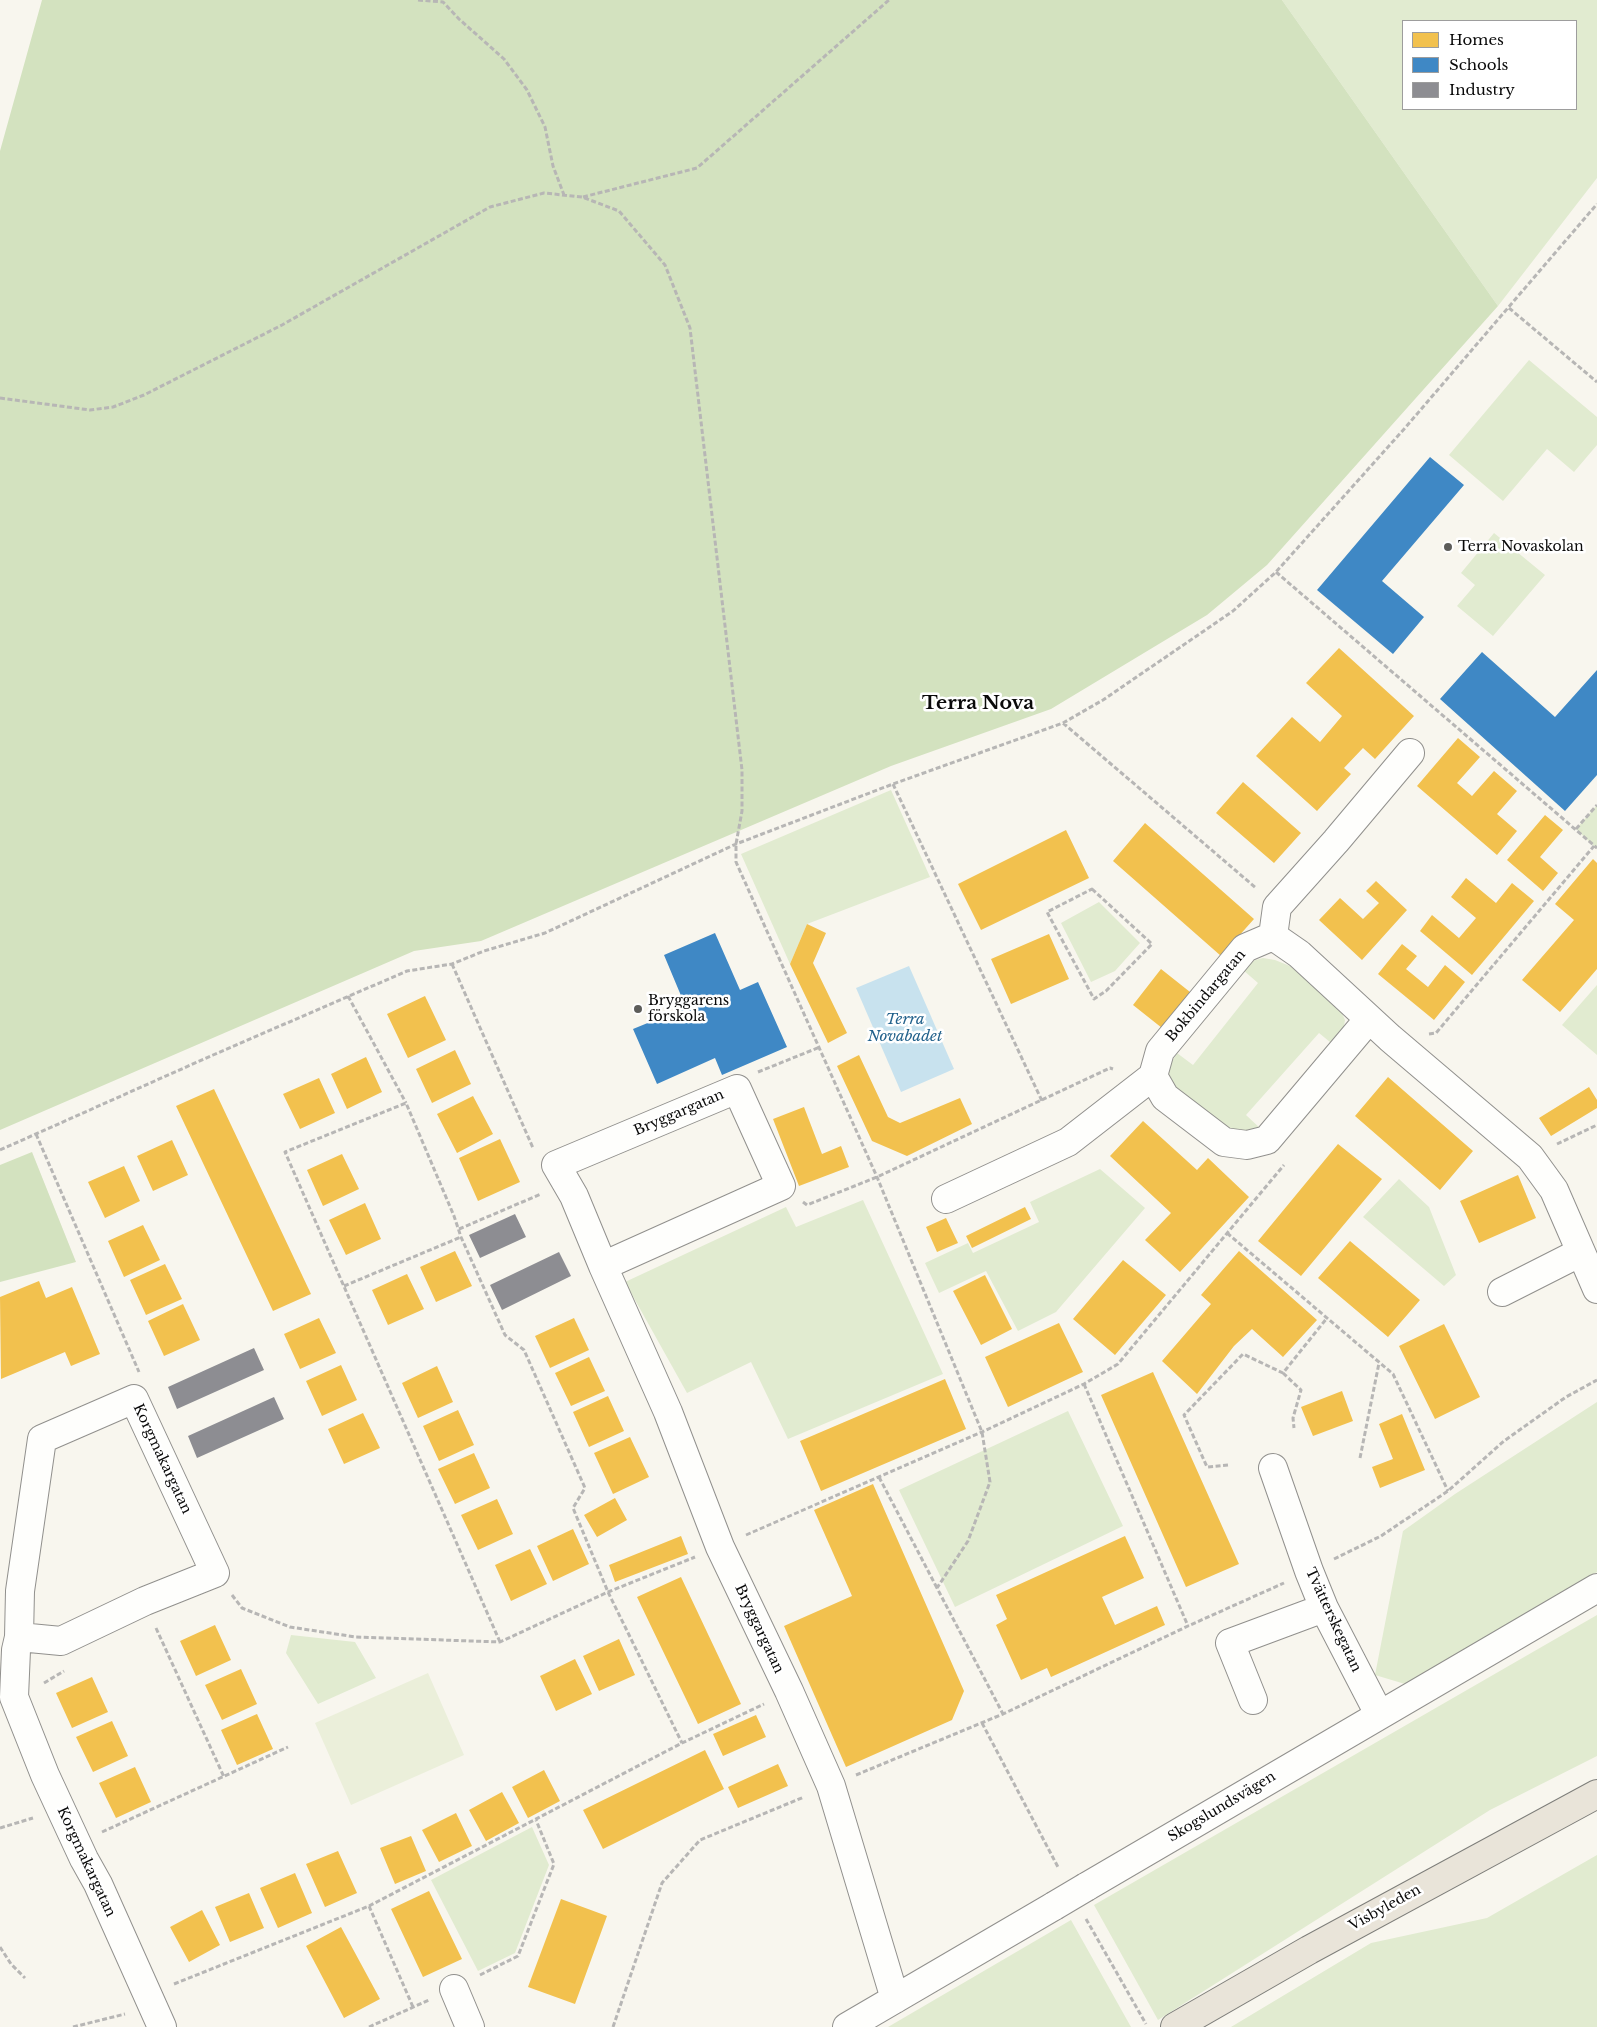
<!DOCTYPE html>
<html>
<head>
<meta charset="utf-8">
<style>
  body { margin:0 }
  #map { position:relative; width:1597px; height:2027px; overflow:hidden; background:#f8f6ee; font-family:"Libre Baskerville",serif }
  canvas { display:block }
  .legend { position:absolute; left:1402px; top:20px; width:175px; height:90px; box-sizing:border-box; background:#fff; border:1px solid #9d9d9d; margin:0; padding:6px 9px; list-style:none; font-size:15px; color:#0a0a0a }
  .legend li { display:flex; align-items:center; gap:10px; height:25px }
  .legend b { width:25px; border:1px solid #9d9d9d }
</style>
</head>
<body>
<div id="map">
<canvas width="1597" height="2027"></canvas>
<ul class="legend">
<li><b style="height:14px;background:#f2c14e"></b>Homes</li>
<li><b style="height:14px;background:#3f88c5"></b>Schools</li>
<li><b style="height:14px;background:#8d8d92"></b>Industry</li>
</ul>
</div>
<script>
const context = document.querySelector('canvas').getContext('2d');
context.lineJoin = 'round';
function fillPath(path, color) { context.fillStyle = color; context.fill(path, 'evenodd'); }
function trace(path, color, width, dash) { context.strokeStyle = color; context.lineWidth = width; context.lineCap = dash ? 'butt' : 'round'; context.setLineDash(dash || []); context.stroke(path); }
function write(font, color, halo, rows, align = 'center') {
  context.font = font + ' "Libre Baskerville",serif'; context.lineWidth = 5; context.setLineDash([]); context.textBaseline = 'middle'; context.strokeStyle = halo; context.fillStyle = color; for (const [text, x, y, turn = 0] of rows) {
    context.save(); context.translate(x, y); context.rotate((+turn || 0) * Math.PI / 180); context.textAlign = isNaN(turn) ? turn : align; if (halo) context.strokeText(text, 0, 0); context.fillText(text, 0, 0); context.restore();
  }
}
fillPath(new Path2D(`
  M1282 0H1597V178L1498 306ZM1403 21H1576V109H1403Z
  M1529 360 1597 417V445L1574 472 1547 449 1503 501 1449 455Z
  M1494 533 1545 575 1493 636 1457 606 1475 585 1461 573Z
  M891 790 930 877 807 924 790 964 741 854Z
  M1597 805V849L1576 829Z
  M1099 902 1140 943 1115 971 1091 982 1061 923Z
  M1263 958 1275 960 1290 966 1340 1009 1345 1020 1343 1033 1336 1047 1319 1033 1246 1115 1262 1130 1256 1134 1235 1131 1224 1127 1175 1088 1170 1078 1168 1068 1177 1053 1193 1065 1258 983 1243 970 1252 961Z
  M1597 985V1055L1562 1025Z
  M1100 1169 1145 1208 1056 1312 1018 1331 986 1271 939 1293 925 1263 968 1243 973 1253 1039 1222 1030 1202Z
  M1399 1179 1429 1207 1456 1275 1444 1286 1363 1217Z
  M863 1200 943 1374 788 1439 751 1362 687 1393 625 1282 786 1207 796 1227Z
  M1597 1402V1572L1405 1684 1375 1675 1403 1531 1455 1494Z
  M1068 1411 1123 1526 955 1607 899 1490Z
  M1597 1615V1756L1490 1810 1158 2020 1094 1905Z
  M291 1635 355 1642 376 1678 318 1704 286 1653Z
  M532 1827 549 1865 515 1953 478 1971 431 1880Z
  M1597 1855V2027H1231L1371 1943 1487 1918Z
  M1071 1920 1131 2027H888Z`), '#e1ebd0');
fillPath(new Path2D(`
  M42 0H1282L1498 306 1267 565 1207 615 1051 709 891 766 481 941 414 951 0 1130V151Z
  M32 1152 76 1262 0 1282V1165Z`), '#d3e2bf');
fillPath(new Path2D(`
  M428 1673 464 1755 351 1805 315 1723Z`), '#ebefda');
fillPath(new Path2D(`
  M909 966 954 1069 901 1092 856 988Z`), '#c8e2ee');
fillPath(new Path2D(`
  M1339 648 1414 716 1375 759 1363 748 1344 768 1351 774 1317 811 1256 756 1292 717 1320 742 1342 716 1306 683Z
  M1458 738 1480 757 1457 783 1472 796 1494 771 1517 791 1497 814 1517 831 1497 855 1417 786Z
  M1243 782 1301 833 1274 863 1216 813Z
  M1545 815 1563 830 1540 857 1558 873 1543 891 1507 860Z
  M1145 823 1254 919 1221 956 1113 861Z
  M1066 830 1089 878 981 930 958 884Z
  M1593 859 1597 863V969L1560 1012 1522 980 1574 920 1555 904Z
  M1466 878 1496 903 1512 883 1534 901 1472 975 1420 931 1432 915 1459 938 1476 918 1451 897Z
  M1376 881 1407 910 1362 960 1319 920 1340 898 1363 919 1379 903 1366 891Z
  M807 924 826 933 813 963 847 1033 828 1043 790 964Z
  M1049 934 1069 979 1011 1004 991 959Z
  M1402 944 1417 956 1406 969 1428 987 1445 965 1465 982 1434 1020 1378 974Z
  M1161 969 1190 992 1162 1028 1133 1005Z
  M425 996 446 1040 408 1058 387 1014Z
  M455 1050 471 1084 432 1103 416 1069Z
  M859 1055 888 1117 900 1123 960 1098 972 1124 907 1156 872 1141 837 1066Z
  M366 1057 382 1092 347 1109 331 1074Z
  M1388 1077 1473 1151 1440 1190 1355 1116Z
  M319 1078 335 1113 300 1129 283 1094Z
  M1589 1087 1597 1100V1108L1551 1136 1539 1118Z
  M214 1089 311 1294 273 1311 176 1106Z
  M473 1096 493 1134 457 1153 437 1114Z
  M804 1107 822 1154 841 1146 849 1167 799 1186 773 1119Z
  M1143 1121 1197 1170 1208 1158 1249 1197 1180 1272 1145 1240 1171 1213 1110 1156Z
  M500 1139 520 1182 478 1201 459 1158Z
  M172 1140 188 1175 153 1191 137 1156Z
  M1338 1144 1382 1179 1301 1276 1258 1241Z
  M342 1154 359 1189 323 1206 307 1170Z
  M124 1166 140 1201 105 1218 88 1182Z
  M1518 1175 1536 1218 1479 1243 1460 1201Z
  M365 1203 381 1239 346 1255 329 1220Z
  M1025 1207 1031 1219 972 1248 966 1236Z
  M946 1218 958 1243 937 1252 926 1227Z
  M143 1225 160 1260 124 1277 108 1241Z
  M1350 1241 1420 1300 1388 1337 1318 1278Z
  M455 1251 472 1286 436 1302 420 1267Z
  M1239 1251 1317 1320 1283 1357 1252 1329 1234 1346 1197 1394 1162 1361 1211 1304 1201 1295Z
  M1123 1260 1166 1295 1115 1355 1073 1319Z
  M165 1264 182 1299 146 1315 130 1280Z
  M407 1274 424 1309 388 1325 372 1290Z
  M985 1275 1012 1329 981 1345 953 1291Z
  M39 1281 46 1298 72 1287 100 1354 71 1366 65 1352 1 1379 0 1297Z
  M183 1304 200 1340 164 1356 148 1321Z
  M319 1318 336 1353 300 1369 284 1334Z
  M574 1318 589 1350 550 1368 535 1336Z
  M1059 1323 1083 1372 1008 1407 985 1357Z
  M1444 1324 1480 1397 1435 1419 1399 1346Z
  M589 1357 605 1391 571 1406 555 1373Z
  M341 1365 357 1400 322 1416 306 1381Z
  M437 1366 453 1402 418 1418 402 1383Z
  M1153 1372 1239 1564 1186 1587 1101 1395Z
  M945 1379 966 1429 821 1491 800 1441Z
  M1342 1391 1353 1421 1313 1436 1301 1407Z
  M608 1396 624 1431 589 1447 573 1412Z
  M458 1410 474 1445 439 1461 423 1426Z
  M363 1413 380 1448 344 1464 328 1429Z
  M1402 1414 1425 1470 1380 1488 1372 1467 1393 1459 1379 1424Z
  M630 1437 649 1477 613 1494 594 1453Z
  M474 1453 490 1488 455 1504 438 1469Z
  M873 1484 964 1691 952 1720 846 1767 784 1626 852 1596 814 1510Z
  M615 1498 627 1520 597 1537 584 1515Z
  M497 1499 513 1534 478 1550 461 1515Z
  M573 1529 589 1564 553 1581 537 1546Z
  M681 1536 688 1554 615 1582 609 1565Z
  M1125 1536 1144 1578 1102 1597 1115 1625 1157 1606 1165 1625 1051 1677 1047 1668 1021 1680 996 1625 1007 1619 996 1595Z
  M530 1549 547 1584 511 1601 495 1565Z
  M681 1577 741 1704 698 1724 637 1597Z
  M215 1625 231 1660 196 1676 180 1641Z
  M619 1639 635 1675 599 1691 583 1656Z
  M575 1659 592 1694 556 1711 540 1676Z
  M241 1669 257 1704 222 1720 205 1685Z
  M92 1677 108 1712 72 1728 56 1693Z
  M257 1714 273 1749 237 1765 221 1730Z
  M756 1715 766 1737 723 1756 713 1734Z
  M112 1721 128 1756 93 1772 76 1737Z
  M705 1750 724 1789 603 1849 583 1810Z
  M778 1764 788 1786 738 1808 728 1787Z
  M135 1767 151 1802 116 1818 99 1783Z
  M544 1770 560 1801 528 1818 512 1787Z
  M502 1792 519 1823 486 1841 469 1810Z
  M456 1813 472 1846 439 1862 422 1830Z
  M411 1836 426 1871 395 1884 380 1848Z
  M338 1851 357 1893 325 1907 306 1864Z
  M295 1873 312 1913 278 1928 260 1888Z
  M429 1891 462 1959 423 1977 391 1909Z
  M249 1893 264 1928 230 1942 215 1907Z
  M561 1899 607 1916 575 2004 528 1987Z
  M202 1910 220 1945 189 1962 170 1927Z
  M341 1927 380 1999 344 2018 306 1946Z`), '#f2c14e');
fillPath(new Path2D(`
  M1430 457 1464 485 1382 581 1424 617 1393 654 1317 590Z
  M1482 652 1555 717 1597 670V775L1565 811 1440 699Z
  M715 933 740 990 758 982 787 1047 722 1075 715 1058 657 1084 633 1029 677 1011 682 998 664 955Z`), '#3f88c5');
fillPath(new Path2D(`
  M515 1214 526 1237 480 1258 469 1235Z
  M559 1252 571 1276 502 1310 490 1285Z
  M254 1348 264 1370 177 1409 168 1387Z
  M274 1397 284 1419 197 1458 188 1436Z`), '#8d8d92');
const minor = new Path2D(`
  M1273 936 1277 907 1336 841 1410 753
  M1369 1019 1267 1140 1247 1145 1224 1142 1165 1097 1153 1076 1160 1051 1245 948 1273 936 1299 954 1390 1038 1530 1157 1554 1190 1597 1289
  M946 1199 1068 1142 1153 1076
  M603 1266 781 1186 737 1089 556 1165 574 1196 603 1266 668 1412 720 1547 789 1691 831 1786 895 1999
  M1502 1292 1581 1252
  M1273 1468 1309 1571 1324 1608 1379 1714
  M19 1637 20 1591 42 1439 134 1399 215 1573 145 1601 61 1641 19 1637 16 1650 14 1697 45 1775 84 1859 98 1884 162 2027
  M1253 1700 1230 1643 1324 1608
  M1086 1887 1597 1588
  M454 1989 470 2027
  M847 2027 1054 1906`);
const major = new Path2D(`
  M1175 2027 1309 1950 1597 1794`);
trace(minor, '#91908d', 30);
trace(major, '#7e7e7a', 30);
trace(new Path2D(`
  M418 0 443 2 459 19 504 59 527 90 545 127 553 166 564 195
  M583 197 697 168 889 0
  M1509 308 1597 382
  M0 398 90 410 113 407 144 395 282 325 490 207 544 193 582 197 619 211 665 265 690 328 742 770V811L736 844V862L877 1177 982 1432 990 1482 968 1541 937 1588 1003 1714
  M1276 572 1597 848
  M1063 723 1256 888
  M893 784 1042 1101
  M1576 829 1597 805
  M1092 889 1152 944 1106 991 1094 999 1047 912Z
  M452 964 533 1148
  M348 996 406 1103
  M1429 1034 1436 1033 1594 846
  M758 1072 820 1047
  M36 1134 139 1372
  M1557 1144 1597 1125
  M0 1150 213 1055 407 971 452 964 484 951 545 933 736 844 893 784 1063 723 1103 700 1233 611 1276 572 1405 428 1597 204
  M803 1202 807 1205 877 1177 1110 1068 1113 1069
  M459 1229 541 1194
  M1227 1233 1393 1374 1448 1491
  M344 1286 461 1237
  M1283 1373 1301 1390 1293 1418 1294 1428
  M1084 1384 1188 1626
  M1360 1458 1379 1363
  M1228 1465 1207 1467 1184 1415 1243 1354 1283 1373 1327 1318
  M879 1477 937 1588
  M746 1535 982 1432 1084 1384 1118 1364 1284 1165
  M1334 1559 1381 1536 1448 1491 1504 1441 1566 1397 1597 1380
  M232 1595 242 1608 290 1627 356 1637 500 1642 608 1592 695 1557
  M156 1628 224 1777
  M500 1642 285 1152 406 1103 454 1216 461 1237 505 1335 524 1350 585 1488 573 1508 608 1592 682 1743
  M44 1683 64 1671
  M982 1723 1059 1869
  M856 1775 1003 1714 1188 1626 1284 1583
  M0 1828 33 1818
  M102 1832 288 1747
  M369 1906 413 2007
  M1086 1919 1146 2024
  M0 1947 11 1964 25 1978
  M480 1975 518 1956 554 1864 536 1820
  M174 1984 369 1906 682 1743 764 1704
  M73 2027 125 2014
  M369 2027 429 2000
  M613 2027 662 1883 700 1840 804 1797`), '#b7b6b5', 3, [5, 2.5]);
trace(minor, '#fefefc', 28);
trace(major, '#e9e4d9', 28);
const minorBridge = new Path2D(`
  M1054 1906 1086 1887`);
trace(minorBridge, '#91908d', 30, []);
trace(minorBridge, '#fefefc', 28);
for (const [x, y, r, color] of [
  [1448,547,5,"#5d5d5a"],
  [638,1009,5,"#5d5d5a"]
]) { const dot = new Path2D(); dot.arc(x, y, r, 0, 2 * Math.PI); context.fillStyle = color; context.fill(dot); trace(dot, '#fff', 2); }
write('14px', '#0a0a0a', '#fff', [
  ["Terra Novaskolan",1458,547],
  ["Bryggarens",648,1001],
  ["förskola",648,1017]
], 'left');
write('14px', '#0a0a0a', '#fff', [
  ["Bokbindargatan",1206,996,-50],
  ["Bryggargatan",679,1113,-23],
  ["Korgmakargatan",162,1459,65],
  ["Tvätterskegatan",1333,1620,65],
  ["Bryggargatan",759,1629,65],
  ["Skogslundsvägen",1222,1807,-31],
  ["Korgmakargatan",86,1862,65],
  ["Visbyleden",1385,1908,-29]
]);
write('italic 15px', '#23628c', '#fff', [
  ["Terra",905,1020],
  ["Novabadet",905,1037]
]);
write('bold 19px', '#0a0a0a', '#fff', [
  ["Terra Nova",978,704]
]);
</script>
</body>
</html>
